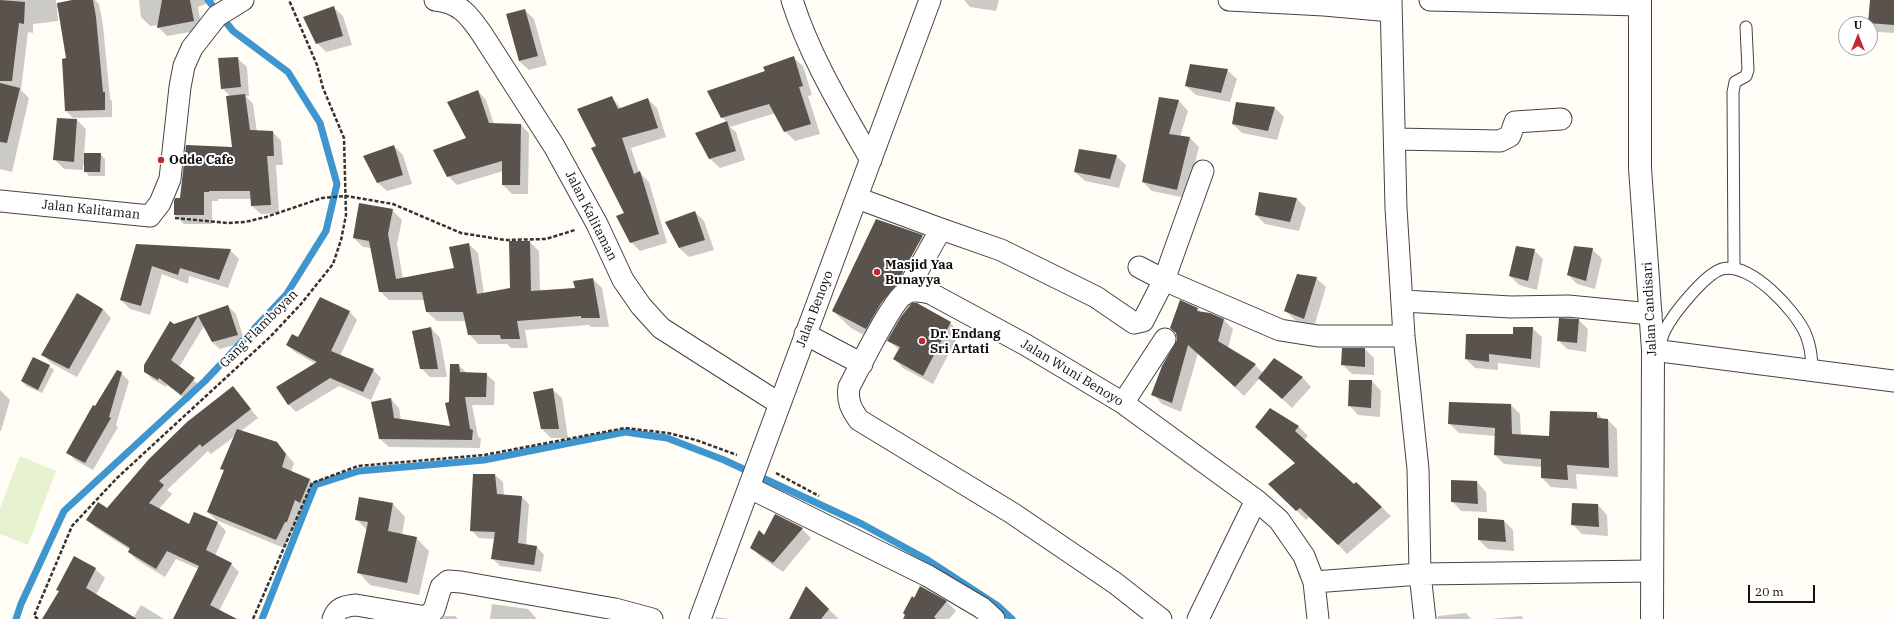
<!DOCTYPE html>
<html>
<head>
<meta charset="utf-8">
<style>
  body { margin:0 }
  #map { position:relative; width:1894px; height:619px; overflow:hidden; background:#fffdf5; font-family:"IBM Plex Serif",serif }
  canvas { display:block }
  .north { position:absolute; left:1838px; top:16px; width:40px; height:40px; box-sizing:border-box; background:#fff; border:1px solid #a0a0a0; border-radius:50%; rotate:0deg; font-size:11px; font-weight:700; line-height:16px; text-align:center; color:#111 }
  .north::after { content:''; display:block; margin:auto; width:14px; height:18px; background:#c4262e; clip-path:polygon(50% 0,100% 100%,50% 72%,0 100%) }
  .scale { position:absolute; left:1748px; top:585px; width:67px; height:18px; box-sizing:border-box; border:2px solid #111; border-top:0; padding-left:5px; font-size:12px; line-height:14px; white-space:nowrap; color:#111; -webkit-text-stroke:3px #fff; paint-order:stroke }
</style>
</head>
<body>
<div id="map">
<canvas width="1894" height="619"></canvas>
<div class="north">U</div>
<div class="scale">20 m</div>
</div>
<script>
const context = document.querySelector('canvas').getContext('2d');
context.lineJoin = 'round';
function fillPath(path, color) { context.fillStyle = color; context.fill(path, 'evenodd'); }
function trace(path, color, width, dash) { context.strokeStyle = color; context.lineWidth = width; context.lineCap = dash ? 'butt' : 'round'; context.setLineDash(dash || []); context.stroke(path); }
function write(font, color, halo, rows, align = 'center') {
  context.font = font + ' "IBM Plex Serif",serif'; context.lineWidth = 4; context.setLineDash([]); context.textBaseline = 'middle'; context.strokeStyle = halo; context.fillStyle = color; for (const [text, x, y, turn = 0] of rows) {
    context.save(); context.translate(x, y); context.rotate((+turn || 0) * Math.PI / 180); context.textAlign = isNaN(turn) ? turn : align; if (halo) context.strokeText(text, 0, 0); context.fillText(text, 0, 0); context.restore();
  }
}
fillPath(new Path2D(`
  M20 456 56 471 28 545 0 534V508Z`), '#e6f2cf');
fillPath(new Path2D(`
  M0 0H56V4L77 0H95L99 4 103 25 110 99 112 101V117L73 118 66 111 63 60 67 59 59 8H57L58 21 33 24V33L28 32 21 90 29 98 12 172 0 169Z
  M139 0H217L198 7 202 30 167 36 158 27 159 25 150 26 141 17Z
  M964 0H999L996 11 970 7Z
  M1871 0H1894V33L1878 32 1869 23Z
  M333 7 343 16 352 45 326 52 317 43Z
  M525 10 534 19 547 65 529 70 519 61Z
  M793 57 803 66 812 95 808 96 820 134 795 141 785 131 776 113 730 127 736 132 745 160 720 168 710 159 697 133 727 122 722 117Z
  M237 58 247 67 249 96H246L253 104 257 132H273L281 141 283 165H276L279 213 261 214 252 206V199H218V201H212V224H184L175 215 181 199 233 148 230 96 222 88Z
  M1227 70 1237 79 1230 102 1196 95 1186 86Z
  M478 91 486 100 494 124 521 125 529 133 528 194H512L503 185V171L457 185 448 176 468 139Z
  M612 98 622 109 648 99 657 108 666 137 631 148 639 172 649 182 667 243 640 251 631 242 626 214 597 146Z
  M1159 99 1179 101 1188 111 1180 137 1190 138 1199 147 1186 198 1152 191 1143 182Z
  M1275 108 1284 117 1277 140 1242 133 1233 124Z
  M77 120 86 129 84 154H100L105 159V176H89L85 171V165H83V170L64 169 54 159Z
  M394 146 403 155 412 184 387 191 377 182Z
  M1116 156 1126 165 1119 188 1085 181 1075 172Z
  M1260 194 1297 199 1306 208 1299 231 1265 224 1256 215Z
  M392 210 402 220 397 244 403 279 455 269 469 244 478 253 484 294 511 289 530 242 539 251 540 292 576 289 593 279 602 288 609 327H591L589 325 525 330 528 348H511L507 344H478L469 334 466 321H437L427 312 425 300H389L380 291 371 248 363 247 354 238Z
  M695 212 704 221 714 250 689 257 679 248Z
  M922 236 939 253 911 305 950 323 960 332 933 384 903 368 894 359 899 350 887 339 883 346 851 328 833 311ZM917 244H919L894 290 892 289Z
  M137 246 230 250 239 259 228 288 189 276 188 284 162 274 150 315 130 309 121 300Z
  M1592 249 1602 259 1595 289 1577 284 1568 275Z
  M1534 250 1543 259 1537 290 1519 285 1510 276Z
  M1316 278 1326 287 1314 327 1295 320 1285 310Z
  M321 298 350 312 357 320 340 356 373 370 381 378 371 400 339 386 296 412 288 404 316 364 295 352 287 345 298 338Z
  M228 306 236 314 245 342 220 349 212 342 204 326 179 367 201 387 189 402 167 385 166 387 152 379 145 371 174 325Z
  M103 309 111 318 77 377 51 363 43 355Z
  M1198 309 1201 312 1224 320 1233 329 1228 348 1255 365 1263 373 1302 377 1311 387 1292 408 1260 378 1244 396 1198 353 1181 412 1162 404 1153 394 1178 340 1177 334 1171 328Z
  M1579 320 1588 329 1586 352 1567 349 1558 340Z
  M431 328 440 338 447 377H430L421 368Z
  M1532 328 1542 337 1540 368 1498 363V370L1475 368 1466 359 1514 335Z
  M1365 349 1374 358V375L1352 374 1342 364Z
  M458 365 467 373 486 374 495 382 494 405H472L478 436 481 439 480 448 389 447 380 439 391 399 399 408 401 420 451 427 450 403Z
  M49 366 54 370 42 393 26 386 22 381Z
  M121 373 129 381 116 425 118 427 93 470 75 460 67 452 95 407Z
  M1372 381 1381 391 1380 417 1358 415 1349 405Z
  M233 388 258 418 241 431 277 443 294 463 291 472 310 480 318 488 308 510 303 508 295 530 293 529 284 548 216 520 208 512 224 471 221 468 235 436 211 454 208 451 167 490 172 494 159 509 189 525 218 523 226 531 215 556 231 564 239 572 219 611 235 619H189L199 569 176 559 165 577 137 560 129 552 130 550 96 528 87 520 108 509Z
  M552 389 562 398 568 438H551L542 429Z
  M0 390 10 400 1 431H0Z
  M1450 403 1511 405 1520 414 1521 436 1550 437 1597 413 1603 419 1608 420 1617 429 1618 477 1576 474 1577 489 1551 487 1542 478V467L1504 464 1495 455 1496 436 1459 433 1449 423Z
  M1270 409 1299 427 1308 436 1304 440 1353 485 1356 483 1391 516 1347 554 1310 516 1306 520 1270 484 1296 464 1256 427Z
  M495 475 503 482 504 495 522 497 529 504 526 545 537 547 544 555 541 572 500 566 492 558 495 539 479 538 471 530Z
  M1477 482 1486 492 1487 512 1461 511 1452 501Z
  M393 504 405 517 402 535 416 538 429 551 419 595 370 585 358 572 367 530 356 519Z
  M1598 505 1607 515 1608 536 1582 534 1572 524Z
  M775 515 802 529 811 538 783 572 761 557 752 548 765 536Z
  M1479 519 1504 521 1513 530 1514 551 1488 549 1479 540Z
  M95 569 105 578 96 595 133 618 141 605 164 619H43L59 592 58 590Z
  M921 587 947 602 956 611 949 619H910L914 599Z
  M806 588 839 619H814Z
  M492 604 528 609 537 619H490Z
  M1466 613 1471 619H1437L1438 616Z
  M445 616H455L458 619H442Z
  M1521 616 1524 619H1491Z
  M716 617 730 619H716Z`), '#0003');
trace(new Path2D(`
  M16 619 21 604 64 511 205 381 286 295 326 231 337 184 320 123 288 72 233 31 208 0
  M262 619 315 485 359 471 484 460 625 432 667 438 724 460 862 524 926 559 998 606 1012 619`), '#3f96cf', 7);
fillPath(new Path2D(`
  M0 0 25 2 24 24 19 23 12 81H0Z
  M72 0H93L96 17 103 92H105V110L65 111 62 59 66 58 57 3Z
  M162 0H190L194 21 157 28Z
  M1870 0H1894V25L1868 23Z
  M334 6 343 36 316 44 303 17Z
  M525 9 538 56 519 61 506 14Z
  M794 56 803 86 799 87 811 124 784 132 769 104 721 118 707 91 765 71 763 67Z
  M238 57 241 87 221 89 218 58Z
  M1190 64 1228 69 1221 93 1185 86Z
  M0 83 20 88 7 143 0 142Z
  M478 90 489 123 521 124 520 185H502V161L447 177 433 150 466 138 447 102Z
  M245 94 250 130 273 131 274 156H267L271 205 251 206 250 191H209V192H204V215H174V201L175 198H180L186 145 232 147 226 96Z
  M612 96 618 109 648 98 658 128 622 138 634 174 640 171 659 234 630 243 616 216 624 213 591 148 596 146 577 109Z
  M1159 97 1179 100 1169 134 1190 137 1177 190 1142 182Z
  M1236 102 1275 107 1268 131 1232 124Z
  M57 118 77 119 74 162 53 160Z
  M727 121 736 151 709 159 695 133Z
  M394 145 403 175 377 183 363 156Z
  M1079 149 1117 155 1110 179 1074 172Z
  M84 153H101L100 172H84Z
  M1259 192 1297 198 1290 222 1255 215Z
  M359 203 393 209 388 234 396 279 454 268 449 247 469 243 477 294 510 288 509 241H530L531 291 575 288 573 281 593 278 600 318H581V316L517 321 520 339H501L500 335H468L463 312H426L422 292H379L369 241 353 238Z
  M695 211 705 240 679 248 665 222Z
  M876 219 923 235 896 285 881 303 866 329 832 311Z
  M136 244 231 249 219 280 180 268 178 275 152 266 141 306 120 300Z
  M1516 246 1535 249 1528 281 1509 276Z
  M1574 246 1593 248 1586 281 1567 275Z
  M1297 274 1317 277 1304 319 1284 311Z
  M77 293 103 309 69 369 41 355Z
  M320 297 350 311 331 351 374 369 363 392 330 378 288 405 276 387 317 362 286 345 292 334 298 337Z
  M1180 300 1198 308 1197 311 1210 313 1224 319 1218 341 1256 364 1235 387 1188 345 1172 403 1151 395 1162 366 1177 340 1176 333 1170 328Z
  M912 303H917L951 322 923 376 893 359 900 347 887 341 901 317Z
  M228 305 238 335 212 342 198 316 171 360 195 378 181 395 159 378 158 380 144 372V365L170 321 174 324Z
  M1559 318 1579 319 1577 343 1557 341Z
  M431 327 438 369H420L412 331Z
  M1513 327H1533L1531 359 1489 354V362L1465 359 1466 334H1513Z
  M1342 348H1365V367L1341 365Z
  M33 357 50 365 38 390 21 381Z
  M1274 358 1303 377 1282 399 1258 378Z
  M450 364H459L460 372 487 373 486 397H465L470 429 473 430 472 440 379 439 371 402 391 398 394 418 450 426 445 403 449 402Z
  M117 370 122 372 109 417 111 418 85 463 66 453 93 405 95 406Z
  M1349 380H1372L1371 408 1348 406Z
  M233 386 251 409 202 447 200 444 159 481 164 485 149 503 189 524 194 512 218 522 206 550 232 563 210 605 237 619H173L199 566 167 551 156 569 128 552 130 548 86 520 98 502 107 508 149 459 187 422Z
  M553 388 559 429H541L533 392Z
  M1449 402 1511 404 1512 434 1549 436 1550 411 1597 412V418L1608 419 1609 468 1567 465 1568 480 1541 478V459L1494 455 1495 428 1448 424Z
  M1270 408 1299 426 1295 431 1354 484 1356 482 1382 507 1338 545 1300 508 1296 511 1268 484 1295 463 1255 427Z
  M237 429 277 442 286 454 282 467 310 479 300 503 295 500 287 522H285L276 540 207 512 224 470 220 469Z
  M473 474H495L497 494 522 496 518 543 537 546 534 565 491 559 495 532 470 531Z
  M1451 480 1477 481 1478 504 1451 502Z
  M359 497 393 503 388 531 417 537 407 583 357 573 368 522 355 520Z
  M1572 503 1598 504 1599 527 1571 525Z
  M775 514 803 528 773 563 750 548 759 530 764 535Z
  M1478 518 1504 520 1506 542 1478 540Z
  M74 556 96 568 86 588 137 619H42L59 591 56 590Z
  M806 586 829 609 821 619H789Z
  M920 586 947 601 934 617 936 619H903L905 615 903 613 912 596 914 598Z`), '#5a524d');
const service = new Path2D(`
  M1734 269 1733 92 1735 82 1746 76 1748 70 1746 27
  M1658 350C1660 344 1662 336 1665 330 1673 314 1705 274 1722 269 1750 261 1797 312 1806 335 1811 347 1812 358 1812 371`);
const minor = new Path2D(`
  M435 0C459 2 469 15 482 34L554 146 597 224 623 280 641 306 661 328 780 404
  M792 0C810 57 842 109 871 160
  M1229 0 1324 5 1391 11
  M1430 0 1640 5
  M1395 139 1500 141 1510 136 1515 122 1561 119
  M857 198 941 229 1001 250 1096 297 1134 323 1143 321 1164 280 1203 171
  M0 201 150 216 160 203 170 179 180 87 184 66 192 48 217 16 243 0
  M1139 267 1164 280 1280 330 1318 336H1404
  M904 295 941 229
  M1403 301 1511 307 1568 306 1651 314
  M805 334 862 364
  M1653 350 1894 381
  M1123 403 1165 339
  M750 488 928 576 982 608 994 619
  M1314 582 1420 574 1418 469 1404 336 1396 208 1391 0
  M333 619C337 608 344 606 356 605L426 617 434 610 441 587 448 581 461 582 615 609 652 619
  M700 619 930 0
  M1161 619 1115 583 1012 513 859 420C851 409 847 401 849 387 858 370 891 303 904 294 912 289 922 291 930 293L1026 345 1123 403 1256 500 1279 520 1304 556 1314 582 1318 619
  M1198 619 1256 500
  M1425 619 1420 574 1652 571`);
const tertiary = new Path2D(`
  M1640 0V168L1653 350 1652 619`);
trace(service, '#444', 13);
trace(minor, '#444', 23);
trace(tertiary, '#444', 24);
trace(new Path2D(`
  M175 218 228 223 245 222 266 217 322 198 346 196 393 204 461 233 505 240 546 239 575 230
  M776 473 819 496
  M38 619 34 616 72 526 117 478 270 337 301 304 333 264 341 240 346 215 344 138 323 88 317 65 289 0
  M253 619 312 483 358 466 484 455 625 428 668 433 696 440 737 455`), '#333', 2.5, [4, 2]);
trace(service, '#fff', 11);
trace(minor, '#fff', 21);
trace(tertiary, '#fff', 22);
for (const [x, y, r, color] of [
  [161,160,4,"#c4262e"],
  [877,272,4,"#c4262e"],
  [922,341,4,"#c4262e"]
]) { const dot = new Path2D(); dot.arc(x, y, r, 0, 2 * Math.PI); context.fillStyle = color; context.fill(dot); trace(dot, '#fff', 1.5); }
write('bold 13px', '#111', '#fff', [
  ["Odde Cafe",169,160],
  ["Masjid Yaa",885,265],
  ["Bunayya",885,280],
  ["Dr. Endang",930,334],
  ["Sri Artati",930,349]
], 'left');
write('13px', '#111', '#fff', [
  ["Jalan Kalitaman",91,210,6],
  ["Jalan Kalitaman",591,216,63],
  ["Jalan Benoyo",815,309,-69],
  ["Jalan Candisari",1650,309,-93],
  ["Gang Flamboyan",259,329,-45],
  ["Jalan Wuni Benoyo",1072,373,31]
]);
</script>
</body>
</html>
